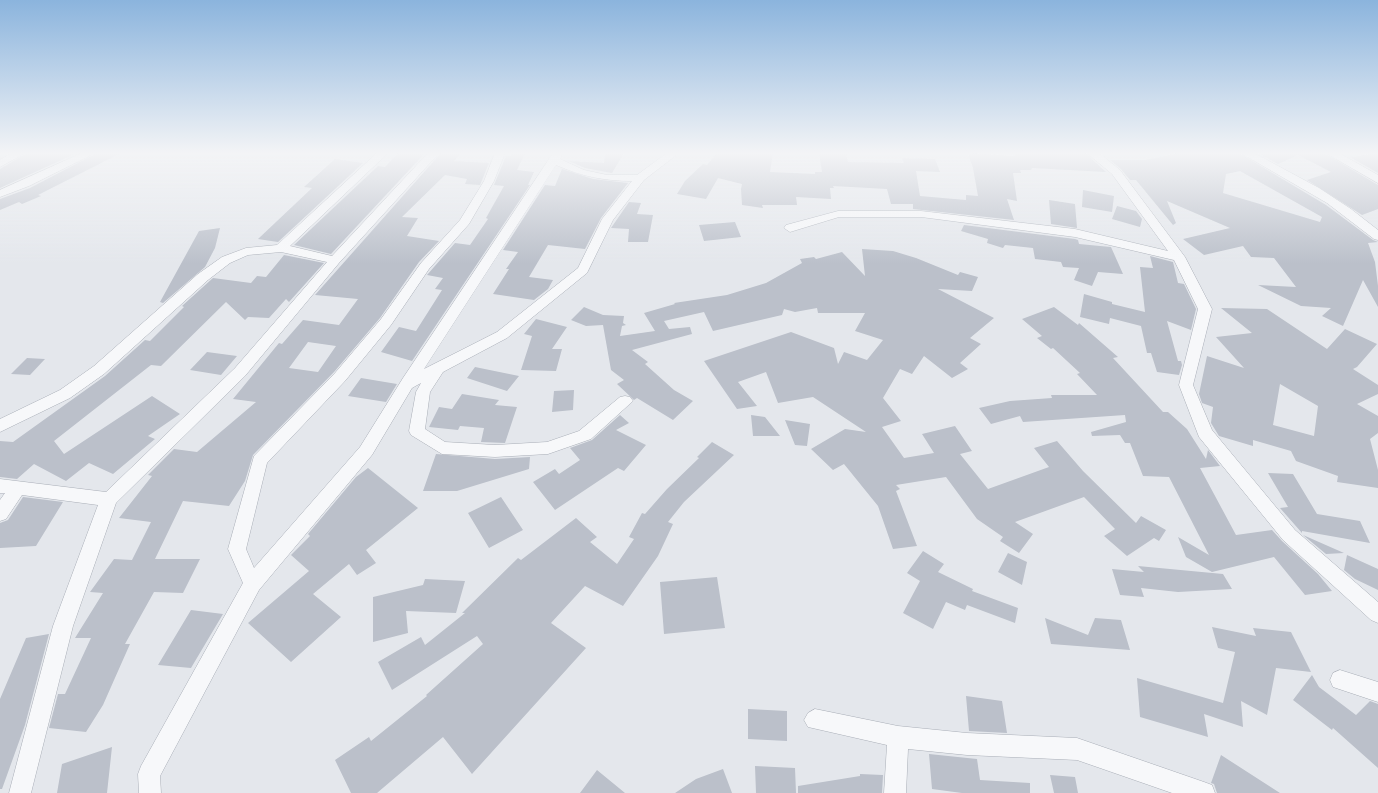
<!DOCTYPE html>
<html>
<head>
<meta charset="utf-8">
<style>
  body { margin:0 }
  canvas { display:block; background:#e4e7ec }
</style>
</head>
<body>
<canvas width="1378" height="793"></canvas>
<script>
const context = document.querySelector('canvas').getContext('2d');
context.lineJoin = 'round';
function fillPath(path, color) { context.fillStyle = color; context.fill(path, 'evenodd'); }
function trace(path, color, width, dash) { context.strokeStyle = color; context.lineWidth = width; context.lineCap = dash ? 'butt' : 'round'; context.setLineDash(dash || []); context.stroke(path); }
fillPath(new Path2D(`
  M27 153H77L0 188V169Z
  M97 153H121L38 195 41 196 22 204 19 202 0 210V199L30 188Z
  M398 153H425L331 254 294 245 378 166 385 167Z
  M441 153H461L454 161 489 163 480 185 465 184 467 179 445 175 402 217 418 218 407 236 439 241 419 262 380 318 334 372 253 455 245 481 229 506 183 501 155 559H200L183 593 154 592 125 644H130L103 705 86 732 49 728 58 694H65L91 638H75L103 593 90 592 114 559 132 560 151 522 119 518 152 476 148 475 174 449 197 452 256 402 233 399 279 343 282 344 303 320 339 325 358 299 315 295ZM308 342 336 346 318 372 289 368Z
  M512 153H525L517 170 534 172 528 185H530L412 361 381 352 399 327 416 331 442 290 435 289 443 278 427 275 455 243 470 245 488 219 486 218 504 186 494 185 506 156H510Z
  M605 153H624L612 173 585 168 569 161 604 163Z
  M717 153H773L770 172 815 174V172H822L819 153H846L848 162 904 163 902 158 935 159 940 172 916 171 920 196 966 200V195L978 196 973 168 968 153 1015 156 1014 153H1085L1106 172 1032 168 1031 170H1020L1021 173H1013L1017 201 1007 199 1014 220 913 209V204H891L887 189 833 186 834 188H830L831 199 796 197 797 205H762L763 208 742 205 741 189 742 184 718 178 706 199 677 194 685 181 703 164 707 165Z
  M1178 153H1239L1326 205 1373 240 1378 242 1368 243 1375 262 1378 286V307L1363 280 1343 326 1322 316 1331 308 1301 306 1258 285 1296 287 1274 258 1251 257 1243 246 1204 255 1183 239 1230 228 1167 201 1176 223 1173 225 1136 180H1130L1121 169 1110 160H1146ZM1240 171 1322 217 1320 222 1223 193 1226 174Z
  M1258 153H1324L1378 185V209L1362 215 1307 180 1331 172 1298 155 1278 164Z
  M1378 153V173L1350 157Z
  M335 159 363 163 278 242 258 239 312 188 304 187Z
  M562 169 593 179 628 183 601 218 585 249 548 245 529 277 553 280 548 289 534 300 493 294 509 269H506L518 252 503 250 545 185 555 186Z
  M1083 190 1114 196 1112 212 1082 207Z
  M1049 200 1075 204 1077 228 1051 224Z
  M629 202 641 203 637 214 653 215 648 242H628L629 229 611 228Z
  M1117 206 1136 211 1142 219 1140 227 1112 219Z
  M735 222 741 237 704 241 699 225Z
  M964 225 1075 239 1078 240 1079 244 1111 247 1123 274 1098 272 1092 286 1074 280 1079 268 1063 267 1061 262 1035 259 1033 248 1005 245 1003 248 987 243 988 239 961 231Z
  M220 228 215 248 205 267 163 303 160 302 199 231Z
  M862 249 893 251 916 258 958 275 960 272 978 277 972 291 938 289 994 318 970 338 981 344 960 363 968 369 952 378 924 356 912 374 900 369 883 398 901 421 882 427 904 458 934 453 922 434 955 426 972 451 960 454 988 489 1049 467 1034 448 1057 441 1083 471 1136 523 1141 516 1166 530 1159 541 1154 538 1127 556 1104 536 1115 529 1084 497 1015 522 1033 534 1019 553 1000 541 1003 537 977 519 946 477 896 485 900 489 896 491 917 546 893 549 878 506 844 464 833 470 811 449 845 429 866 432 813 397 778 403 766 372 738 382 757 406 737 409 704 361 791 332 834 348 838 364 844 352 867 360 883 340 855 331 865 313H818L817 308 795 312 784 309 782 315 713 331 704 312 664 321 669 329 690 327 692 334 632 350 648 362 645 364 674 390 693 401 673 420 637 398 634 400 617 384 624 380 611 370 603 325 586 326 571 320 584 307 603 315 624 316 623 323 626 325 622 326 620 336 655 331 644 313 675 304 674 303 727 295 766 283 802 263 800 259 814 257 816 259 842 252 865 276Z
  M284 255 324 263 289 302 286 299 269 318 248 317 245 320 226 302 161 366 151 365 54 441 64 454 152 396 180 414 148 436 155 439 113 474 89 463 66 481 34 464 17 479 0 477V441L13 442 105 376 145 340 150 341 184 307 182 306 213 278 251 283 257 276 266 277Z
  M1150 256 1173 262 1178 283 1184 284 1196 309 1191 330 1167 321 1178 361H1181L1182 365 1179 375 1157 372 1151 353H1147L1141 326 1110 318 1109 324 1080 317 1084 294 1112 302V304L1145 312 1140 267 1153 268Z
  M1054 307 1078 325 1079 323 1118 357 1113 358 1163 412H1168L1187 429 1206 459 1208 450 1220 466 1200 468 1236 535 1272 530 1282 541 1318 574 1332 591 1305 595 1274 557 1212 572 1186 557 1178 537 1209 555 1169 477 1143 476 1130 443H1125L1120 435 1092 436 1091 432 1126 422 1125 415 1023 422 1020 416 991 424 979 408 1010 401 1052 398 1051 395H1097L1077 374 1080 373 1053 348 1051 349 1037 338 1042 336 1022 319Z
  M1221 308 1267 309 1327 349 1345 329 1377 344 1357 367 1353 369 1378 385V394L1357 404 1378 416V433L1370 439 1378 470V488L1337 482 1338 476 1296 461 1291 451 1253 440V446L1219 436 1211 423 1213 407 1202 403 1199 394 1207 356 1244 368 1216 337 1252 333ZM1280 384 1318 406 1314 436 1273 425Z
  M536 319 567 327 552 349H562L556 371 521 370 532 336 524 334Z
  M207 352 237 356 221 375 190 370Z
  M27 358 45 359 30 375 11 374Z
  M475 367 519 376 507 391 467 378Z
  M361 378 397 384 386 402 348 396Z
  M574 390 573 410 552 412 554 391Z
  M462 394 499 400 495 405 517 407 505 443 481 442 484 428 460 426 458 430 429 427 439 407 452 409Z
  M620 415 629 423 616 430 646 445 624 471 618 468 555 510 533 482 555 469 559 474 580 460 570 448 592 440Z
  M751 415 765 417 780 436H753Z
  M785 420 810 424 807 446 795 445Z
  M712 442 734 455 684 502 668 522 673 524 658 556 623 606 585 586 551 623 586 648 472 774 443 737 377 793H351L335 760 369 737 371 741 427 696 426 695 483 644 477 636 392 690 378 662 421 637 425 645 465 613H462L518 558 521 560 576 518 597 537 590 542 617 564 634 539 629 537 642 513 645 514 667 489 699 458 697 457Z
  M436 454 495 459 530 457 529 469 457 491H423Z
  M368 468 418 508 366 550 376 563 357 575 349 564 313 594 341 617 291 662 248 623 309 571 291 555 310 536 308 534 356 477Z
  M1268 473 1293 474 1317 514 1360 521 1370 543 1302 531V533L1280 508 1288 507Z
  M23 497 63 502 36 546 0 548V523L8 520Z
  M501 497 523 530 489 548 468 513Z
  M1303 535 1344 553 1326 554Z
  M923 551 944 564 938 572 973 589 972 591 1018 608 1015 623 967 605 965 610 946 602 933 629 903 613 920 581 907 573Z
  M1008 553 1027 562 1022 585 998 572Z
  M1347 555 1378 569V590L1355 579 1344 570Z
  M1138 566 1223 574 1232 589 1178 592 1141 588 1144 597 1120 595 1112 569 1144 572Z
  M717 577 725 628 664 634 660 582Z
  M425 579 465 581 456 613 406 611 408 633 373 642V597L423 585Z
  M191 610 223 614 191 668 158 665Z
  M1045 618 1088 635 1095 618 1121 620 1130 650 1051 644Z
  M1212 627 1256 636 1253 628 1291 632 1311 672 1276 668 1267 715 1241 701 1243 727 1204 714 1208 737 1140 717 1137 678 1223 703 1235 652 1218 648Z
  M49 634 25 725 2 789H0V699L26 638Z
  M1312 675 1319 687 1356 715 1370 701 1378 704V768L1333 728 1332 730 1293 700Z
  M966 696 1002 701 1007 733 969 731Z
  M748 709 787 711V741L748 739Z
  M112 747 107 793H57L62 764Z
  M929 754 977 759 980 780 1030 783V793H962L932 789Z
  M1221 755 1280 793H1217L1214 784 1211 783Z
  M755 766 795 768 796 793H756Z
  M723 769 732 793H675L696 779Z
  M597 770 625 793H580Z
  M860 774 883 775 882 793H798V786L860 776Z
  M1050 775 1075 777 1078 793H1054Z`), '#bbc0ca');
const minor = new Path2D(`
  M12 153H25L0 167V160Z
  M82 153H95L29 186 0 197V190Z
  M377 153H388L290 246 332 256 428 153H439L339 263 245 376 116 503 73 626 31 793H9L53 626 98 505 22 495 6 519 0 521V500L5 493H0V479L106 492 235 368 327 262 281 252 248 255 230 263 208 280 104 374 70 398 0 432V419L60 390 94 366 198 274 222 257 246 248 277 245Z
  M495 153H505L494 181 469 224 429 269 391 325 345 381 267 463 246 549 254 568 360 447 403 378 553 153H563L560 159 584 170 607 175H637L667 153H679L644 180 613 220 587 273 507 338 443 372 430 392 425 429 445 442 495 445 547 442 579 431 620 397 625 396 630 397 633 401 591 439 548 454 495 457 442 454 411 435 409 431 416 392 421 383 412 388 372 455 259 590 160 776 161 793H139L138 774 141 766 243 583 228 549 254 456 335 373 381 319 421 263 460 220 484 181ZM556 165C581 176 604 181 632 181L602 219 578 268 497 332 424 369Z
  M1087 153H1099L1120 170 1185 257 1212 309 1193 385 1212 430 1295 530 1378 602V623L1371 620 1283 540 1199 437 1179 385 1198 309 1174 260 1075 237 921 217H839L790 232 784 228 786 225 838 211H921L1075 229 1168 251 1112 174Z
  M1241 153H1254L1319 188 1351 209 1378 230V240L1374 239 1327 203Z
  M1326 153H1339L1378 175V183Z
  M1340 670 1378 682V702L1333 687 1330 680 1333 673Z
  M815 709 898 726 967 733 1077 738 1204 782 1212 785 1215 793H1172L1077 760 967 755 908 749 906 793H884L887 745 808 727 804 720 808 713Z`);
trace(minor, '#a9aeb7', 1);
fillPath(minor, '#f7f8fa');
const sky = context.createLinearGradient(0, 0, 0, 264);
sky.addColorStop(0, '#8bb4dd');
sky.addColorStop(0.58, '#f3f4f6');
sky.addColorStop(1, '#f3f4f600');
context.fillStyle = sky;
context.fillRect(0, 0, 1378, 264);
</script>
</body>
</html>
